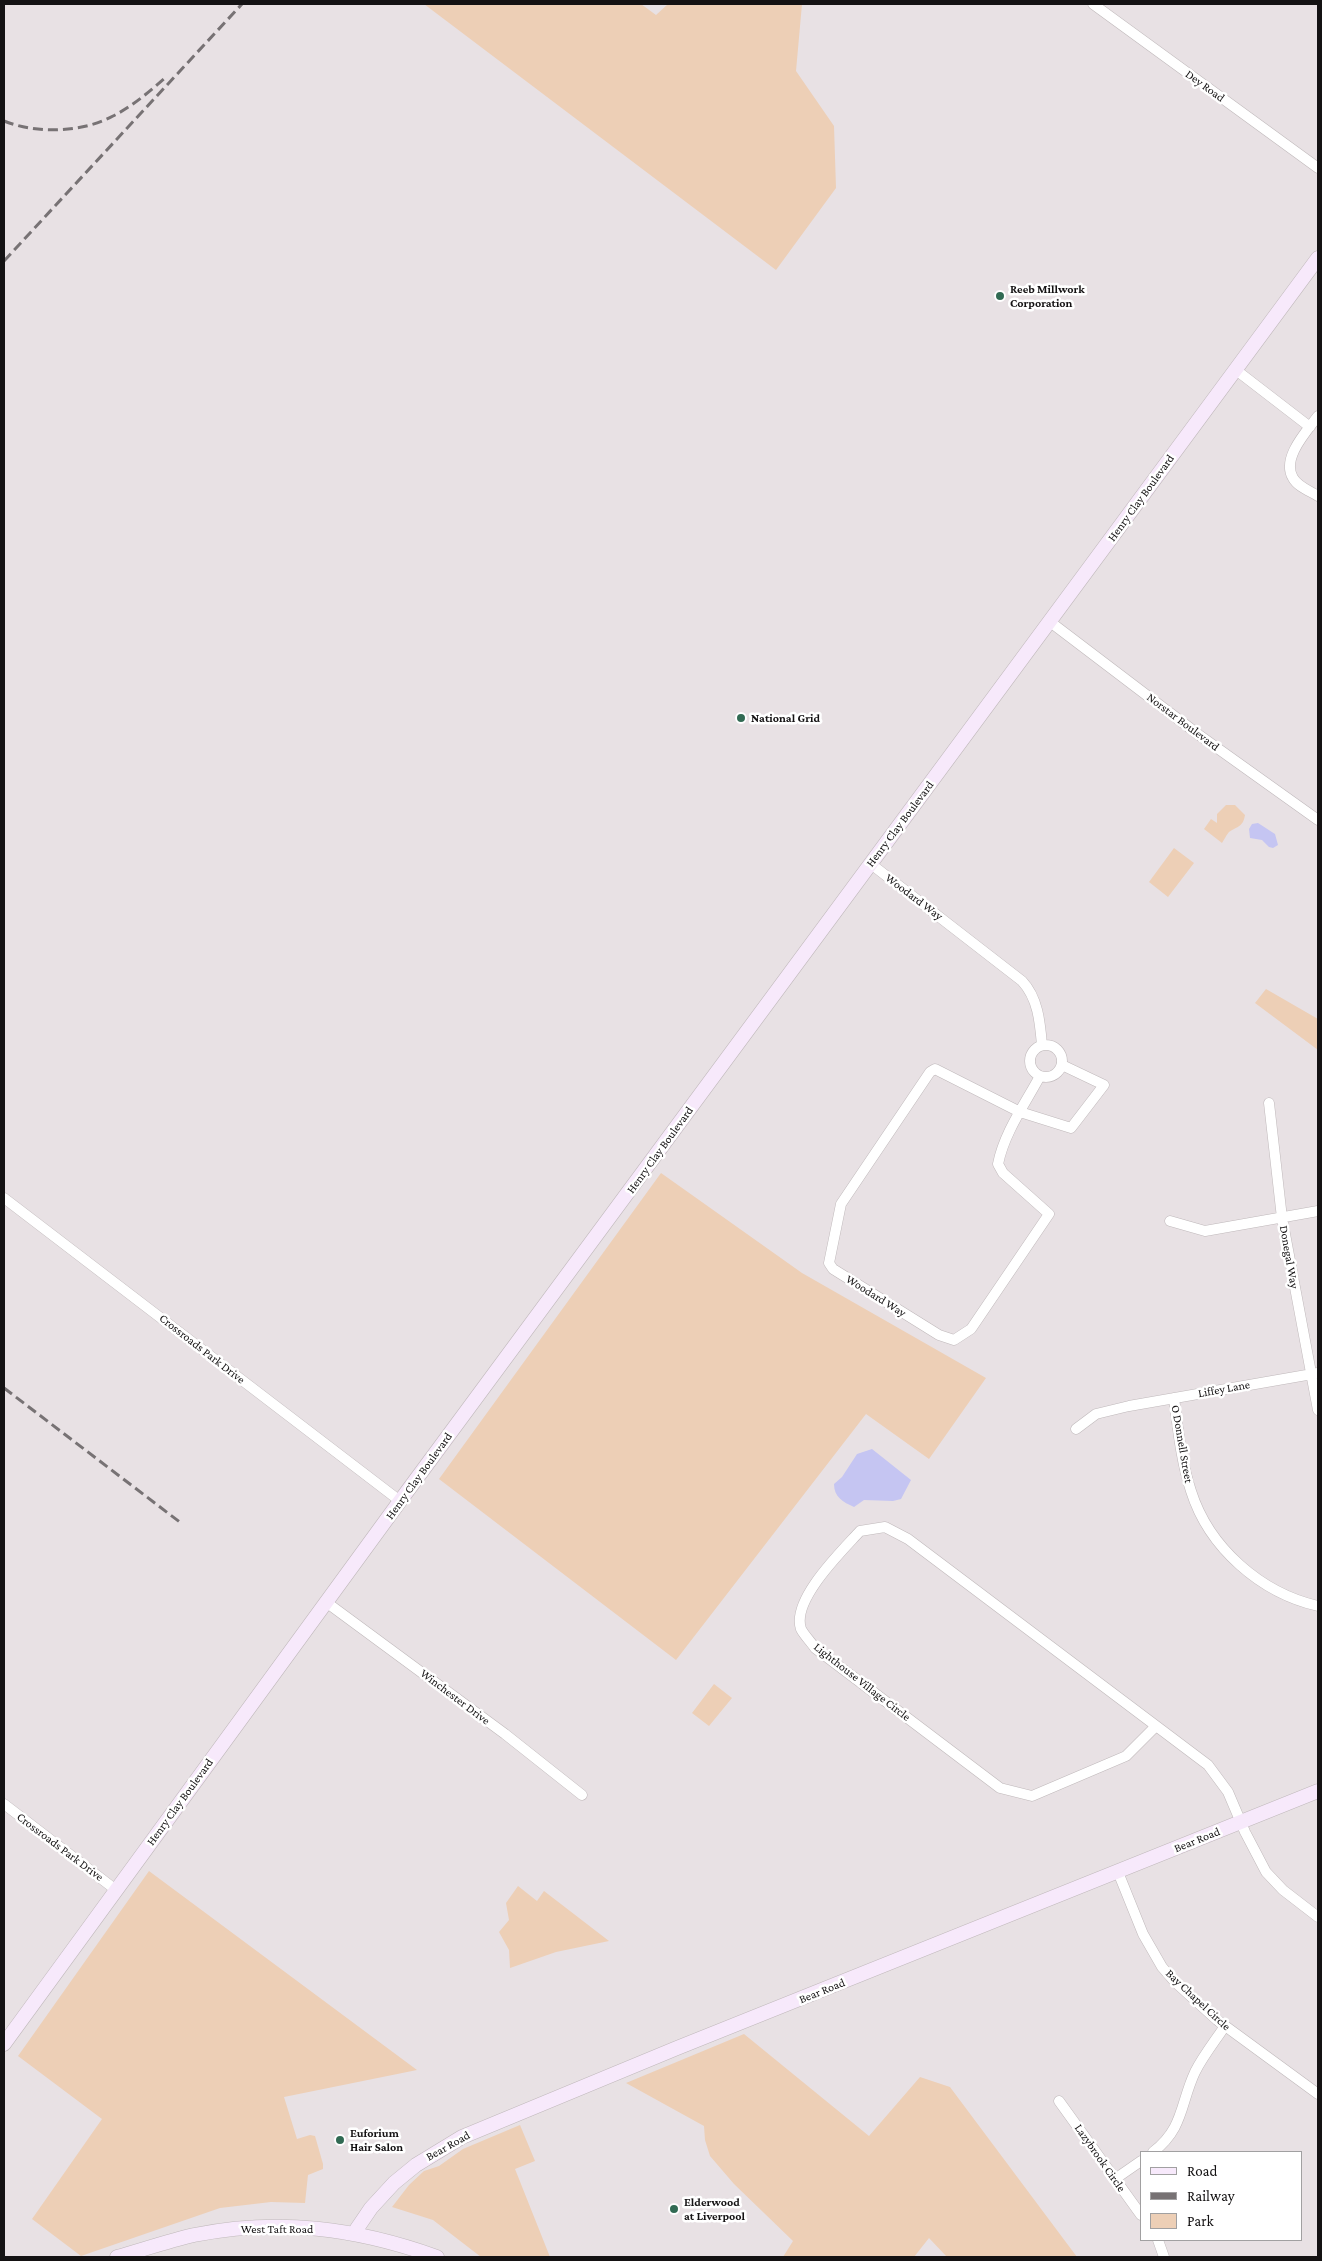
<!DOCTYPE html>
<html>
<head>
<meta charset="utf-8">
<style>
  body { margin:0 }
  #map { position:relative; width:1322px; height:2261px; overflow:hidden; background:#e8e1e4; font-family:"Crimson Pro",serif }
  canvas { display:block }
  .frame { position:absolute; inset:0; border:5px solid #141213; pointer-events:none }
  .legend { position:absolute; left:1140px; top:2151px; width:162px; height:90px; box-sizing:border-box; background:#fff; border:1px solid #a1a0a1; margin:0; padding:6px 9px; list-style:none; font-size:15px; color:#141213 }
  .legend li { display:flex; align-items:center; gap:10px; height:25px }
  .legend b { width:25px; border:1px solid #a1a0a1 }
</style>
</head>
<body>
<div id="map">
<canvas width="1322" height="2261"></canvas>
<div class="frame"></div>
<ul class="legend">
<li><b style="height:6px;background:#f7e9fb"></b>Road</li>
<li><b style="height:6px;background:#777274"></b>Railway</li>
<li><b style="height:14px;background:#edcfb6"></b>Park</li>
</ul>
</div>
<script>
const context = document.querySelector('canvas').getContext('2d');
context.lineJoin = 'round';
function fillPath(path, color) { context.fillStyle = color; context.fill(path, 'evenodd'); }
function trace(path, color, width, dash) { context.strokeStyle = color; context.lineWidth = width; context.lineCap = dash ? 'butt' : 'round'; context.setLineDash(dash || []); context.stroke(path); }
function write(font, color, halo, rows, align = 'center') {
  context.font = font + ' "Crimson Pro",serif'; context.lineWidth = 5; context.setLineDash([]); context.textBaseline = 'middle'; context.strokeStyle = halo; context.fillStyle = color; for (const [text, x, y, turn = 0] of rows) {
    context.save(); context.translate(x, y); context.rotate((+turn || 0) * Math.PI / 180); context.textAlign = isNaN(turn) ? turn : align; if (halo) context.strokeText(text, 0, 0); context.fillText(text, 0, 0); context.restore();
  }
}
fillPath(new Path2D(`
  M424 4H641L656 15 668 4H802L796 71 834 126 836 188 776 270Z
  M1226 805H1235L1245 815C1243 827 1238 826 1229 832 1227 834 1224 840 1222 843L1204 829 1211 819 1217 823V814Z
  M1174 848 1194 863 1168 897 1149 882Z
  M1266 989 1318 1019V1050L1255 1003Z
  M661 1173 802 1273 986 1378 929 1459 866 1414 676 1660 439 1479Z
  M714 1684 732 1698 709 1726 692 1713Z
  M149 1871 417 2070 284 2097 297 2139 310 2135 315 2136 323 2164V2169L308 2175 305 2203 271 2202 220 2208 81 2256 32 2219 102 2119 18 2056Z
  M518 1886 537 1901 544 1891 609 1941 556 1952 510 1968 509 1950 499 1932 509 1920 506 1903Z
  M744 2034 869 2136 920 2077 950 2087 1077 2257H947L929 2238 914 2257H783L793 2241 734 2184 710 2156 705 2140 704 2126 626 2083Z
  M520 2125 535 2161 515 2169 550 2257H481L433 2220 392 2207 409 2185 424 2171 439 2166 463 2149Z`), '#edcfb6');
fillPath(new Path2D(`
  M1258 823 1275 834 1278 845 1273 848 1269 847 1262 840 1250 838 1249 829 1252 824Z
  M872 1449 911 1480 901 1499 893 1501 864 1500 854 1507C843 1502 834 1497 834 1484L842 1477 857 1454Z`), '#c5c5f2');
const street = new Path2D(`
  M1093 4 1318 168
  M1236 370 1310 427
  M1318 416C1307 431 1281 458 1293 478 1298 487 1310 491 1318 496
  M1049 621 1199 735 1318 820
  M871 864 1022 981C1038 998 1040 1022 1042 1045
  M1030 1061a16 16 0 1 1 32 0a16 16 0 1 1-32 0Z
  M1040 1076C1025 1104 1004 1133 998 1164L1003 1173 1049 1214 971 1329 954 1340 939 1335 833 1269 829 1263 841 1204 930 1072 935 1069 1020 1112 1071 1128 1104 1085 1062 1065
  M1269 1103 1282 1218 1318 1410
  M4 1198 400 1501
  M1170 1221 1205 1231 1318 1211
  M1174 1398C1178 1429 1181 1461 1191 1491 1209 1548 1261 1593 1318 1606
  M1076 1429 1096 1414 1129 1406 1318 1373
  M326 1602 505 1734 582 1795
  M1156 1726 1126 1756 1032 1796 1000 1788 815 1648C811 1642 804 1635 801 1629 791 1600 842 1551 860 1531L885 1527 908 1539 1208 1765 1228 1792 1245 1832 1266 1872 1283 1890 1318 1917
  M4 1804 116 1890
  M1118 1872 1143 1934 1162 1967 1175 1982 1217 2020 1318 2094
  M1059 2101 1141 2215
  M1153 2152C1184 2128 1180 2104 1195 2072 1203 2056 1215 2041 1225 2026
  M1115 2179 1141 2161
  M1158 2240 1164 2257`);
const secondary = new Path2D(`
  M4 2044 400 1501 1318 258
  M354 2233 371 2208 394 2183 416 2165 462 2137 677 2048 1318 1791
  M117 2257C142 2250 168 2241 194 2235 279 2218 356 2228 437 2257`);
trace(street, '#bfb8ba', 11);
trace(secondary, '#bfb8ba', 15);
trace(street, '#fff', 10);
trace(secondary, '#f7e9fb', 14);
trace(new Path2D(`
  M4 121C36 134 82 133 113 116 133 106 150 91 166 77
  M4 261 242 4
  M4 1388 181 1523`), '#777274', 3, [10, 5]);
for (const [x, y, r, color] of [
  [1000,296,5,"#316a53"],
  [741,718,5,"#316a53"],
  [340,2140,5,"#316a53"],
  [674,2209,5,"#316a53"]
]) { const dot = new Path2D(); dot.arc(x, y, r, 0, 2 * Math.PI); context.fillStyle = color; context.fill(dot); trace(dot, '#fff', 2); }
write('12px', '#141213', '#fff', [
  ["Dey Road",1205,86,36],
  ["Henry Clay Boulevard",1141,498,-54],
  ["Norstar Boulevard",1183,722,37],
  ["Henry Clay Boulevard",900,824,-53],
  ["Woodard Way",914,897,37],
  ["Henry Clay Boulevard",660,1150,-54],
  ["Donegal Way",1289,1257,80],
  ["Woodard Way",876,1296,32],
  ["Crossroads Park Drive",202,1349,38],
  ["Liffey Lane",1224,1389,-10],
  ["O Donnell Street",1182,1444,80],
  ["Henry Clay Boulevard",419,1476,-54],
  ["Lighthouse Village Circle",862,1682,38],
  ["Winchester Drive",455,1697,37],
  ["Henry Clay Boulevard",180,1802,-54],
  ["Bear Road",1197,1840,-22],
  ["Crossroads Park Drive",60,1847,37],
  ["Bear Road",822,1991,-22],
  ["Bay Chapel Circle",1198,2000,43],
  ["Bear Road",448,2146,-29],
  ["Lazybrook Circle",1100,2158,55],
  ["West Taft Road",277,2229]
]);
write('bold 12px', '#141213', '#fff', [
  ["Reeb Millwork",1010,289],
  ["Corporation",1010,303],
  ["National Grid",751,718],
  ["Euforium",350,2133],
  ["Hair Salon",350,2147],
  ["Elderwood",684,2202],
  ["at Liverpool",684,2216]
], 'left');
</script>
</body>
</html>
